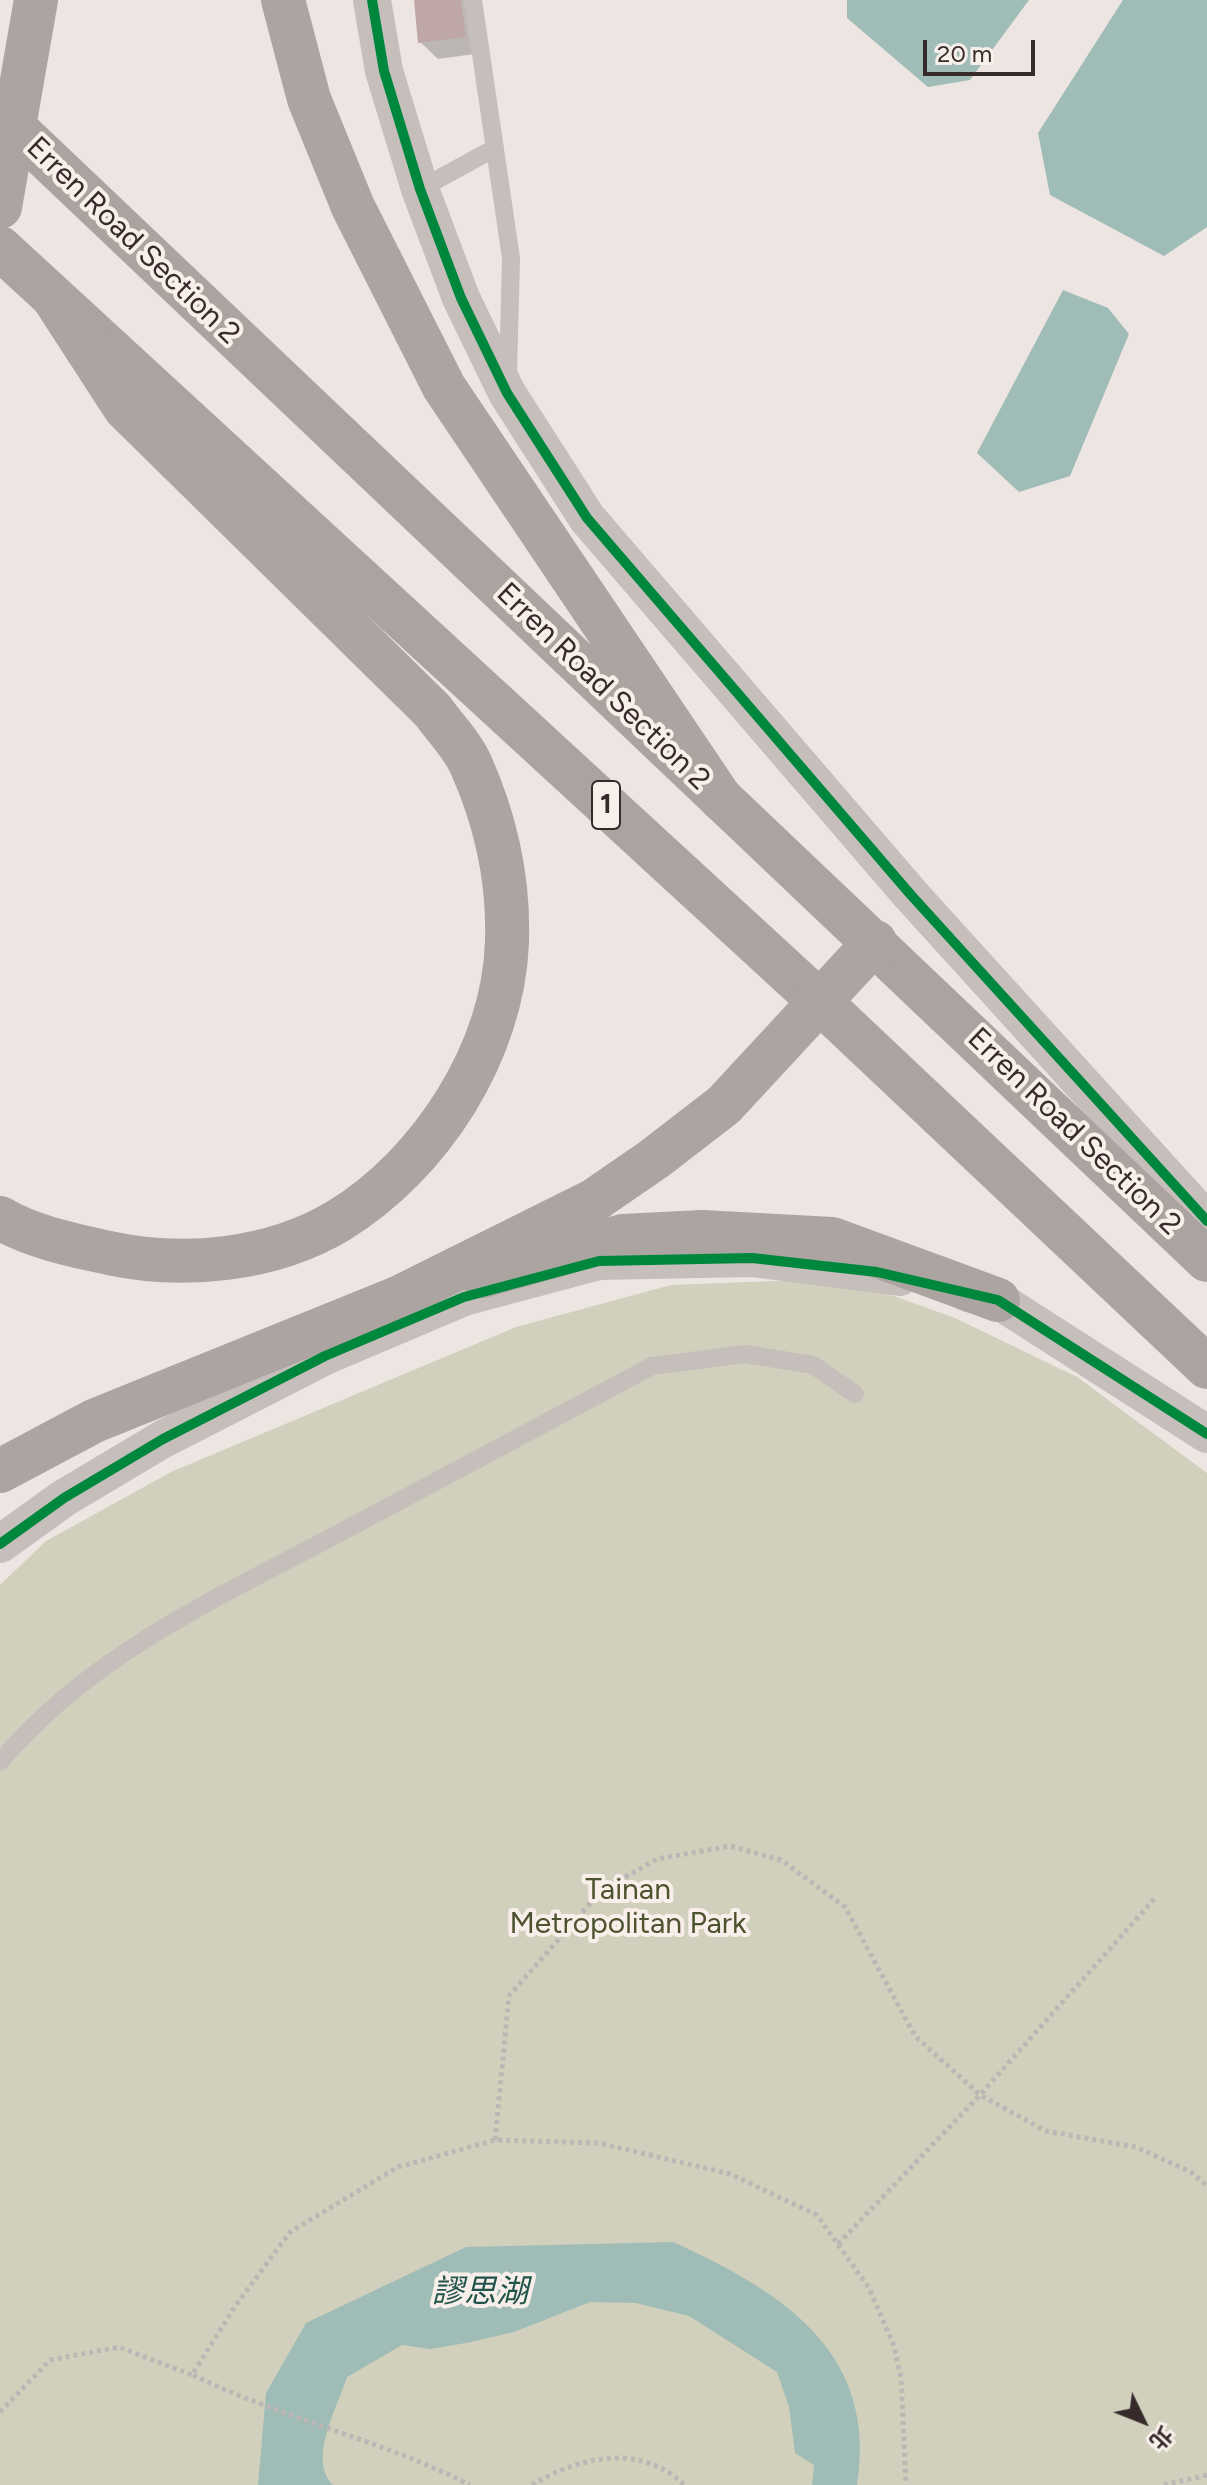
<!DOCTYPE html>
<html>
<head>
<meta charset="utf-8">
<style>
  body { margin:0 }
  #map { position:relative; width:1207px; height:2485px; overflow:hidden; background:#ece5e2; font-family:Figtree,"Noto Sans TC",sans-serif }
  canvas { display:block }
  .north { position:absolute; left:1103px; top:2381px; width:80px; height:80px; -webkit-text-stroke:6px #f8efea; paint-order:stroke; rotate:133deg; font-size:22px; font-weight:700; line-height:32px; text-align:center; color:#362b2a }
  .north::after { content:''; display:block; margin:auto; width:28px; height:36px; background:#362b2a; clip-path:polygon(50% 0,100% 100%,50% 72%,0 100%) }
  .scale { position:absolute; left:923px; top:40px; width:112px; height:36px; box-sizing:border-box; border:4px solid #362b2a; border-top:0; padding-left:10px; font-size:24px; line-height:28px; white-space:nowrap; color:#362b2a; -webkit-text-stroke:6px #f8efea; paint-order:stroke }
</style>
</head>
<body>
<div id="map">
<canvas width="1207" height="2485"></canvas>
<div class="north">北</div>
<div class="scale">20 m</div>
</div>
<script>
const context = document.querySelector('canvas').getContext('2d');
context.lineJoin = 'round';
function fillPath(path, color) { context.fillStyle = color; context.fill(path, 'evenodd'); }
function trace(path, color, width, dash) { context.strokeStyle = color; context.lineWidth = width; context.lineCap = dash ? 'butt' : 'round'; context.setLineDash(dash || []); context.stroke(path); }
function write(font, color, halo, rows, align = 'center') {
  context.font = font + ' Figtree,"Noto Sans TC",sans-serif'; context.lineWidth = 8; context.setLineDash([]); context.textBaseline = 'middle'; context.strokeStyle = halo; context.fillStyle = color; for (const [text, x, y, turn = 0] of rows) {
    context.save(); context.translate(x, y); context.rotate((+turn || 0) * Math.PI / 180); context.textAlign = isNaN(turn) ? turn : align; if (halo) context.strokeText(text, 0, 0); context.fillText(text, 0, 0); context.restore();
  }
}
fillPath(new Path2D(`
  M800 1280 877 1290 955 1318 1077 1377 1207 1473V2485H0V1585L46 1541 171 1472 516 1327 671 1285Z`), '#d1d0bd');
fillPath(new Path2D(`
  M847 0H1029L970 80 928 87 847 18Z
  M1123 0H1207V227L1164 256 1050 195 1038 133Z
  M1063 290 1108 308 1129 334 1070 476 1019 492 977 453Z
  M673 2242C779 2290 879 2351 857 2485H812L814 2465 795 2453 789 2407 777 2372 689 2316 636 2303 590 2302 514 2332 466 2343 430 2349 402 2345 347 2377C338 2406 307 2460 333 2485H258L266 2393 306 2323 466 2247Z`), '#a0bcb6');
fillPath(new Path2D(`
  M416 0H468L482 53 438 59 420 42Z`), '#0003');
fillPath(new Path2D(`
  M414 0H461L466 37 418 43Z`), '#bea7a6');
trace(new Path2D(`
  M495 2140 509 1996 601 1891 657 1859 730 1846 781 1860 845 1907 915 2036 980 2095 1046 2131 1136 2147 1191 2172 1207 2186
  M838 2244 980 2095 1156 1897
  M193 2375C283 2419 382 2440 470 2485
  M0 2412 50 2360 119 2347 192 2375 236 2305 290 2232 398 2167 495 2140 599 2143 730 2174 817 2215 869 2288 894 2346 901 2378 906 2485
  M532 2485C578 2457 641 2442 684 2485
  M1164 2485 1207 2475`), '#beb6b4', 5, [4, 4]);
trace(new Path2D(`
  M473 0 511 258 508 374
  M420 189 495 148
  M0 1762C88 1657 211 1601 330 1538 437 1481 545 1423 652 1366L745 1354 813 1365 855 1394`), '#c6bebb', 18);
trace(new Path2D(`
  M372 0 384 71 420 189 461 298 507 393 587 518 911 895 1207 1221
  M968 1293 998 1300 1207 1434
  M0 1544 64 1498 163 1439 325 1356 464 1297 599 1261 752 1258 900 1277`), '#c6bebb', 38);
trace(new Path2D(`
  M0 114 1207 1260
  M0 248 819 1001 1207 1367`), '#aba3a0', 44);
trace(new Path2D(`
  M283 0 309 99 353 207 444 387 721 799
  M0 207 36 0
  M0 1218C32 1237 73 1245 109 1253 183 1269 271 1261 338 1221 431 1164 503 1052 507 942 509 881 496 821 471 765 463 746 445 728 433 711L125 408 53 297
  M482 1276 623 1236 702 1232 832 1239 998 1300
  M0 1471 94 1421 398 1298 593 1201 654 1159 724 1105 875 942`), '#aba4a0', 44);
trace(new Path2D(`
  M372 0 384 71 420 189 461 298 507 393 587 518 911 895 1207 1221
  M0 1544 64 1498 163 1439 325 1356 464 1297 599 1261 752 1258 877 1272 998 1300 1207 1434`), '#00873e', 10);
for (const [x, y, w] of [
  [606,805,28]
]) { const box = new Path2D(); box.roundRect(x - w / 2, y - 24, w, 48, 6); context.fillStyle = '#f8efea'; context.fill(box); trace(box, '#362b2a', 2); }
write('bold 28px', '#362b2a', null, [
  ["1",606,805]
]);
write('30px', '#362b2a', '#f8efea', [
  ["Erren Road Section 2",133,241,44],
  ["Erren Road Section 2",603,687,44],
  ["Erren Road Section 2",1074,1132,44]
]);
write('30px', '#4d522f', '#f8efea', [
  ["Tainan",628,1890],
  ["Metropolitan Park",628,1924]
]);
write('italic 32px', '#22544c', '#f8efea', [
  ["謬思湖",480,2293]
]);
</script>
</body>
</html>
